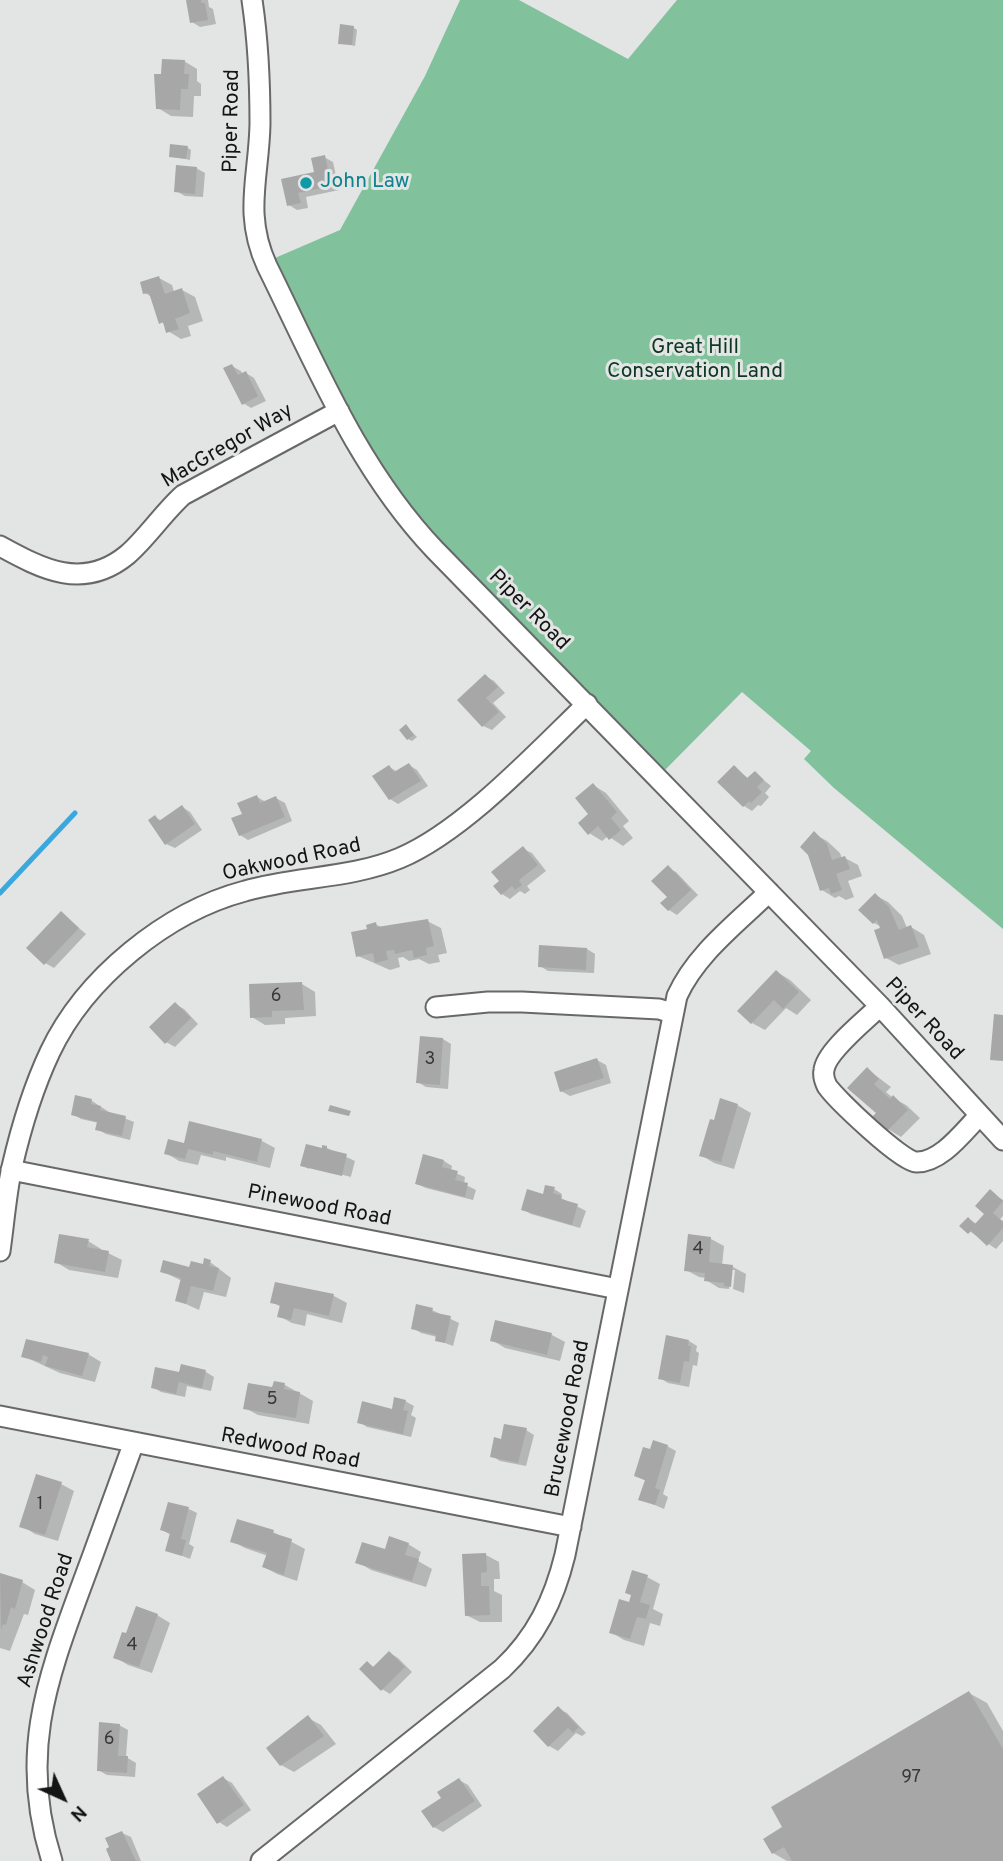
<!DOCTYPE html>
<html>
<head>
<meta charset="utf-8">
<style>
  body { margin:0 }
  #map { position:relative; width:1003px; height:1861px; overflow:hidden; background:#e3e4e4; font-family:Overpass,sans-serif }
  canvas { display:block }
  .north { position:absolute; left:28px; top:1763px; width:70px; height:70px; -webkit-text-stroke:5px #e3e4e4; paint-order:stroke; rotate:135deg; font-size:19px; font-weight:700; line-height:28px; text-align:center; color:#141414 }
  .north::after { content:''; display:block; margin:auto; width:24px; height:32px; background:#141414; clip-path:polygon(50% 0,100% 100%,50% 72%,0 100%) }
</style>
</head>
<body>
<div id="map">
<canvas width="1003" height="1861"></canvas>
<div class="north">N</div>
</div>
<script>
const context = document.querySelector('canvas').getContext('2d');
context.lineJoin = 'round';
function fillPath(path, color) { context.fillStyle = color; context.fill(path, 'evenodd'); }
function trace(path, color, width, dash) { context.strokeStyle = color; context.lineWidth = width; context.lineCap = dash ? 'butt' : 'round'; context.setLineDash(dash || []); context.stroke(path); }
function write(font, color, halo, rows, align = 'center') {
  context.font = font + ' Overpass,sans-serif'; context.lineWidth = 6; context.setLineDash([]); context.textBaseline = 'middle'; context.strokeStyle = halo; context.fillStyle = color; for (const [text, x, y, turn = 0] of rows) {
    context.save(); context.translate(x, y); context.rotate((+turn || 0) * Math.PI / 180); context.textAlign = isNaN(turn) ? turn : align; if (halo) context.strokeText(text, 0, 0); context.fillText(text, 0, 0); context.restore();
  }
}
fillPath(new Path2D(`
  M460 0H519L628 59 677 0H1003V929L834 788 804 759 811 751 742 692 665 770 408 507 363 445 275 258 340 230 425 76Z`), '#81c19c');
fillPath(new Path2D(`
  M188 0H208L209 7 213 9 216 24 200 27 192 22Z
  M354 28 357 30 355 46 340 43Z
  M184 61 197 69V81L201 84V96H194L193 117 171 116 158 108 163 76Z
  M188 148 191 150 190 160 171 156Z
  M324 157 333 162 339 190 306 197 308 208 297 210 289 205 283 181 316 173Z
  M196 168 205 173 203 197 185 196 176 191Z
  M159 278 172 285 174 292 182 290 195 297 203 321 188 326 191 336 181 339 168 331 166 325 161 322 152 297 145 293Z
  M232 366 241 371 243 375 246 373 254 378 266 401 251 408 243 403Z
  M485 676 494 681 505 693 493 703 506 717 492 730 483 726Z
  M406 726 417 737 412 741 408 739Z
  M409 765 417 770 428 786 398 804 390 799 389 767 398 772Z
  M734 767 749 779 755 773 771 786 765 793 769 797 761 806 758 805 752 811 744 806Z
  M593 785 606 793 629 821 623 826 633 838 623 846 608 836 602 841 589 833Z
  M257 797 266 802 276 798 285 803 292 821 248 840 240 835 244 815Z
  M182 807 190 812 202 830 175 848 166 844 155 817 162 821Z
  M814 834 827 841 840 853 842 859 845 858 858 865 862 876 848 881 854 897 846 900 839 896 835 898 822 890Z
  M523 849 532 853 546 871 527 886 530 890 525 894 520 891 510 899 502 894Z
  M668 868 676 872 698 895 677 915 669 910Z
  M875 895 888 902 902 916 907 928 911 927 924 935 931 954 899 965 886 958 884 928 874 923Z
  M61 913 86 934 54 968 45 963Z
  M427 921 441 928 447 953 438 955 440 962 429 964 419 959 409 961 403 957 398 958 400 967 390 970 358 956 369 930 375 924 383 928Z
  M587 949 595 954 594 973 548 971 540 966Z
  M777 972 790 980 811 1000 797 1015 786 1008 765 1030 752 1023Z
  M302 984 315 992 316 1016 285 1018V1024L265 1025 252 1017Z
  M175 1004 184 1009 198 1024 175 1047 166 1042Z
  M421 1038 443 1039 451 1044 448 1089 426 1087 418 1082Z
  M597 1060 606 1065 611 1083 570 1096 561 1091Z
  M867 1069 891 1087 886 1092 893 1098 906 1105 920 1118 901 1137 888 1129 878 1113Z
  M76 1097 92 1101 109 1112 134 1122 130 1140 106 1134 97 1129 99 1123 81 1119 73 1114Z
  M737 1105 751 1113 734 1169 714 1163 701 1155 715 1122Z
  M190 1123 262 1141 275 1148 270 1168 226 1157V1161L201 1155 198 1165 179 1161 166 1153 185 1145Z
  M327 1148 355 1161 350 1180 351 1177 309 1166V1169L302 1165Z
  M444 1161 452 1166 451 1171 465 1177 464 1184 476 1190 473 1200 426 1188 417 1184Z
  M554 1189 562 1194 561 1198 586 1211 580 1228 531 1214 523 1209Z
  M990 1192 1003 1200V1216L1000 1219 1003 1221V1241L996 1249 962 1226 968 1219 977 1224 987 1214Z
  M711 1239 724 1246 722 1266 733 1267 746 1274 744 1293 733 1289 735 1270H731L729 1289 719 1288 706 1280V1278L699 1277 686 1270Z
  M88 1241 101 1249V1251L108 1253 122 1260 118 1278 69 1270 56 1262Z
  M210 1262 231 1278 226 1297 204 1292 199 1310 177 1300 182 1281 162 1271 191 1269 204 1266Z
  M334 1296 347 1303 342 1323 307 1314 305 1326 292 1323 279 1316 281 1307 272 1302Z
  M432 1310 459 1323 453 1346 437 1340V1337L421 1333 413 1328Z
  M496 1322 552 1335 565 1342 560 1361 505 1348 492 1340Z
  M27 1341 88 1354 101 1362 95 1382 60 1373 23 1356Z
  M689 1341 697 1346 696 1351 699 1353 697 1366 693 1365 689 1387 668 1383 660 1378Z
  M182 1366 206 1372 214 1377 211 1391 187 1386 185 1397 161 1392 153 1387 180 1374Z
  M275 1383 285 1385 313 1401 309 1424 258 1415 245 1408 274 1390Z
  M405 1401 414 1406 411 1415 416 1418 411 1437 367 1427 359 1422 393 1411Z
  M526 1430 534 1435 526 1466 500 1461 492 1456 502 1441Z
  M667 1446 676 1451 663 1494 668 1497 664 1509 641 1499 646 1481 636 1476 651 1451Z
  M61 1484 74 1491 58 1541 35 1534 22 1526Z
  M189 1509 197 1513 189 1544 194 1547 190 1559 167 1550 171 1535 162 1530Z
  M273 1532 305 1549 297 1581 277 1574 264 1567 268 1556 245 1548 232 1541Z
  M408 1544 421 1552 418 1561 432 1569 426 1587 371 1570 358 1562Z
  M486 1555 499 1562 500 1579H494V1591L502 1595V1622H480L466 1615Z
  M0 1575 22 1582 35 1590 28 1615 24 1614 10 1651 0 1648Z
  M647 1577 660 1584 653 1609 663 1614 660 1626 650 1623 644 1646 624 1640 611 1632Z
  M157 1615 170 1623 152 1673 128 1665 115 1657 127 1635Z
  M390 1653 398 1658 412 1672 390 1694 382 1689 368 1663 375 1668Z
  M969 1693 987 1703 1003 1731V1861H787L773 1853 785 1828Z
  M559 1709 567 1713 586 1733 582 1736 576 1733 558 1751 549 1746Z
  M308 1718 321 1725 336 1744 294 1772 281 1765Z
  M119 1725 128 1730 126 1757 136 1763 135 1777 107 1775 98 1770Z
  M223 1778 232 1783 251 1810 227 1827 219 1822Z
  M459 1780 468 1785 482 1806 443 1832 434 1827 443 1798Z
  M122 1833 131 1837 141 1861H113Z`), '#0003');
trace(new Path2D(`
  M0 893 75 813`), '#3aa8dd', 5);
fillPath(new Path2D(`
  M186 0H201V3H205L208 20 190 23Z
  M340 24 354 26 352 45 338 44Z
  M162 59 185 60 184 74H189L188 89H181L180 110 156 109 154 74H161Z
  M170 144 188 146 186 159 169 157Z
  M325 155 331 186 298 193 301 203 287 206 281 179 314 172 311 158Z
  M176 165 197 167 195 194 174 192Z
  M159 276 165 294 182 288 190 313 175 319 179 329 166 333 163 322 159 324 149 293 143 294 140 282Z
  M232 364 238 375 246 371 258 396 242 405 223 368Z
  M485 674 498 687 486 698 499 712 482 727 457 700Z
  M406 724 414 735 407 740 399 730Z
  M409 763 421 781 389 800 372 776 389 765 394 772Z
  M734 765 747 778 755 771 764 780 757 787 762 792 751 803 749 801 743 807 717 782Z
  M593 783 617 812 611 818 621 830 609 840 598 826 588 835 578 823 588 814 575 798Z
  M257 795 260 803 276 796 285 817 239 836 231 818 242 814 237 803Z
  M182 805 195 824 165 845 148 820 155 815 159 821Z
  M814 831 827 844 832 860 845 856 850 869 836 874 842 890 831 894 829 888 820 891 808 855 800 847Z
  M523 846 538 865 519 880 522 885 515 890 512 886 501 895 493 886 499 881 491 872Z
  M668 865 691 890 668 911 660 903 667 897 651 881Z
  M875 893 889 907 899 930 911 925 919 947 884 959 874 930 880 928 877 920 873 924 858 910Z
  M61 911 79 928 44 965 26 948Z
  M428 919 434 946 426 948 427 955 414 958 412 950 395 954 394 950 386 951 388 960 375 963 373 953 356 957 351 932 367 929 366 925 376 922 377 927Z
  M539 945 587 948 586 970 538 967Z
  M776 970 799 992 783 1009 774 1000 751 1024 737 1011Z
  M302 982 304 1010 272 1011V1017L250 1018 249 984Z
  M175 1002 191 1018 165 1044 149 1027Z
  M994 1014 1003 1015V1061L990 1060Z
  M420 1036 443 1038 440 1085 416 1083Z
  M597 1058 604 1078 560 1092 554 1072Z
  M867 1067 879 1079 874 1084 890 1099 893 1095 908 1110 887 1131 872 1117 876 1113 847 1088Z
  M75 1095 92 1099 91 1104 101 1106 100 1110 126 1116 122 1136 95 1130 97 1122 71 1115Z
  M720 1098 738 1104 721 1162 699 1156 710 1119 714 1120Z
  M330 1105 351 1111 349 1116 328 1111Z
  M189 1121 262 1139 257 1162 213 1151V1155L188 1149 185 1159 164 1154 168 1139 184 1143Z
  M306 1144 322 1148V1145L327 1146V1149L347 1154 342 1176 300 1166Z
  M423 1154 444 1160 442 1167 458 1171 455 1180 468 1183 465 1197 415 1184Z
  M545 1185 555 1187 553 1193 562 1196 561 1199 578 1204 572 1225 521 1210 527 1189 543 1194Z
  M990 1189 1003 1201 993 1213 1003 1222V1228L987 1246 971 1231 968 1234 959 1226 968 1217 975 1224 984 1214 975 1206Z
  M59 1234 89 1239 87 1247 109 1251 105 1272 54 1263Z
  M688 1234 711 1237 709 1262 733 1265 731 1287 724 1286V1283L704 1281 705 1273 684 1271Z
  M204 1258 211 1260 209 1266 219 1268 213 1291 191 1286 186 1304 175 1301 181 1278 160 1272 163 1260 189 1267 191 1261 203 1264Z
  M275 1282 334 1294 329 1316 294 1308 291 1320 277 1317 280 1305 270 1303Z
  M416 1304 433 1308 432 1312 451 1316 445 1343 435 1341 436 1335 411 1329Z
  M495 1320 552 1333 547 1355 490 1341Z
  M666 1335 689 1340 688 1346H691L689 1362 684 1361 680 1383 658 1379Z
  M26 1339 89 1353 82 1376 45 1366 48 1357 43 1355 41 1362 21 1357Z
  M181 1364 206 1370 202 1388 179 1382 176 1394 151 1388 155 1367 179 1372Z
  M274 1381 285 1383 284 1389 300 1392 296 1418 243 1409 248 1383 272 1387Z
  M394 1397 406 1400 403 1410 408 1411 403 1434 357 1423 362 1401 392 1409Z
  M504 1424 527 1428 518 1463 490 1457 494 1437 501 1439Z
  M653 1440 668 1445 655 1488 660 1490 655 1505 638 1500 645 1480 634 1476 643 1447 650 1449Z
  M36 1474 62 1482 45 1535 19 1527Z
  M168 1502 189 1507 181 1539 186 1540 182 1556 165 1551 170 1533 160 1530Z
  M237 1519 274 1530 273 1533 292 1539 284 1575 262 1567 267 1553 230 1542Z
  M389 1536 409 1543 405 1555 419 1559 412 1581 355 1563 362 1542 385 1549Z
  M486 1553 487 1572 481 1573V1586H489L490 1615 465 1616 462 1554Z
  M632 1570 648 1575 640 1602 650 1605 646 1619 637 1617 630 1639 609 1633 619 1599 629 1602 631 1595 625 1593Z
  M0 1573 23 1580 15 1609 11 1607 6 1625 3 1624 1 1630Z
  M136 1606 158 1614 139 1667 113 1658 122 1632 126 1633Z
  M389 1651 405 1667 381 1691 359 1669 367 1661 373 1667Z
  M969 1691 1003 1749V1861H792L784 1847 772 1854 763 1839 782 1827 771 1807Z
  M558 1706 579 1727 573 1733 568 1728 548 1747 533 1731Z
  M308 1715 324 1736 280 1766 266 1748Z
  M99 1722 120 1724 118 1756H128L127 1773 97 1771Z
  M223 1776 244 1805 217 1824 197 1794Z
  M459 1778 475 1801 433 1828 421 1811 441 1798 437 1792Z
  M122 1831 136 1861H111L106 1849 109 1847 105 1838Z`), '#a7a7a8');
const minor = new Path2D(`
  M252 0C258 40 260 83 260 124 259 177 243 214 267 266 316 365 358 469 435 550L880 1006 1003 1140
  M0 546C42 569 83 591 127 555 146 539 163 513 183 495L339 411
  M880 1006C866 1020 826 1051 824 1070 823 1075 825 1082 827 1086 836 1099 902 1162 916 1162 941 1163 964 1131 980 1115
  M436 1007 488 1002H522L659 1009 672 1013
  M11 1170 618 1289
  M0 1251C4 1224 6 1194 12 1167 21 1128 33 1088 50 1052 85 978 166 912 245 891 296 876 350 879 400 858 464 831 537 752 587 704
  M0 1416 571 1527
  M52 1861C19 1758 45 1684 81 1587 99 1539 116 1491 134 1442
  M261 1861 502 1669C536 1637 554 1600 565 1555L677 996C696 954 736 924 769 892`);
trace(minor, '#686869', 23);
trace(minor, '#fff', 19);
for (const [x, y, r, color] of [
  [306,183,7,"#0f9aa8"]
]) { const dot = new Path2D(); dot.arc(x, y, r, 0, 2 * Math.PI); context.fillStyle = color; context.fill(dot); trace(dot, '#e3e4e4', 2.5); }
write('18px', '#393939', null, [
  ["6",276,997],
  ["3",430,1060],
  ["4",698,1250],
  ["5",272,1400],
  ["1",40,1505],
  ["4",132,1646],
  ["6",109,1740],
  ["97",911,1778]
]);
write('21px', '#141414', '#e3e4e4', [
  ["Piper Road",233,121,-89],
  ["MacGregor Way",228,447,-30],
  ["Piper Road",528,611,45],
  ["Oakwood Road",292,861,-12],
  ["Piper Road",923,1020,47],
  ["Pinewood Road",319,1207,11],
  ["Brucewood Road",569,1419,-79],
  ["Redwood Road",290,1450,11],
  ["Ashwood Road",47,1621,-72]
]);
write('21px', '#0d838f', '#e3e4e4', [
  ["John Law",320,183]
], 'left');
write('21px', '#0c3823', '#e3e4e4', [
  ["Great Hill",695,349],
  ["Conservation Land",695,373]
]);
</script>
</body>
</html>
